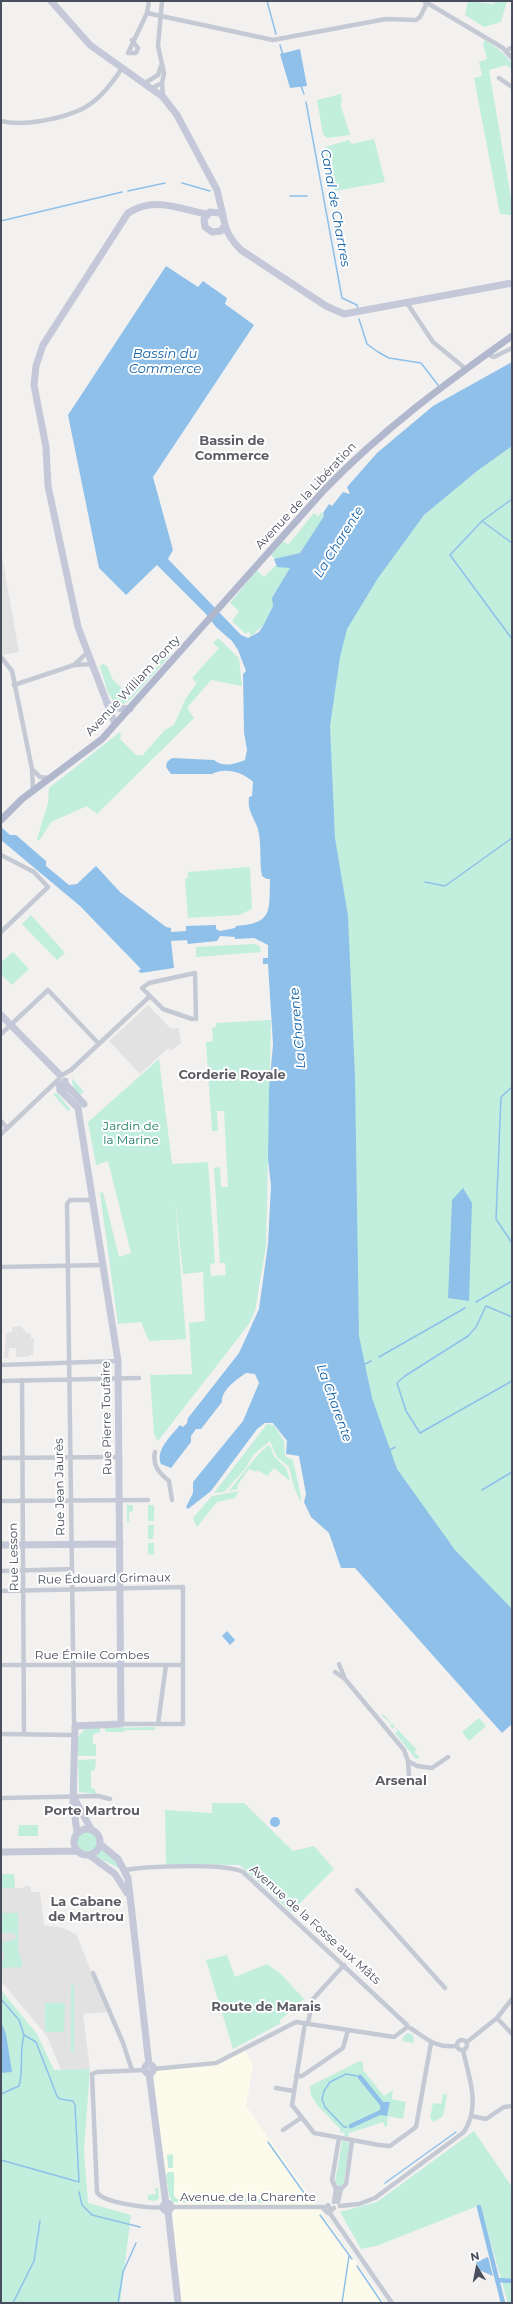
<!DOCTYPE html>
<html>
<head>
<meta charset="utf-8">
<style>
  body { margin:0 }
  #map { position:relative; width:513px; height:2304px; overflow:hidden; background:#f2f1f0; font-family:Montserrat,sans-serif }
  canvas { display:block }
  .frame { position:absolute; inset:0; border:2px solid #494e5d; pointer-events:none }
  .north { position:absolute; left:457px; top:2248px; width:40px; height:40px; -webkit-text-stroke:3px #fff; paint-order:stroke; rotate:350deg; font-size:11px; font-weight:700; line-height:16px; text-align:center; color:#494e5d }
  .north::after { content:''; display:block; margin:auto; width:14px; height:18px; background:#494e5d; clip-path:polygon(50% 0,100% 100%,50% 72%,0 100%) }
</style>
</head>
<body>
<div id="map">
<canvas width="513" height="2304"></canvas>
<div class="frame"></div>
<div class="north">N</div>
</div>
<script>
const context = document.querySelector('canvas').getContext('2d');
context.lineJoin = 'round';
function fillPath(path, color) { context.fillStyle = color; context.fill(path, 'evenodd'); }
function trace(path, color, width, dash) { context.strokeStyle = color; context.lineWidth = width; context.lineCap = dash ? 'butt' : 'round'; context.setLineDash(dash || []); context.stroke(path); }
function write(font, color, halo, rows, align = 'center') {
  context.font = font + ' Montserrat,sans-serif'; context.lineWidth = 4; context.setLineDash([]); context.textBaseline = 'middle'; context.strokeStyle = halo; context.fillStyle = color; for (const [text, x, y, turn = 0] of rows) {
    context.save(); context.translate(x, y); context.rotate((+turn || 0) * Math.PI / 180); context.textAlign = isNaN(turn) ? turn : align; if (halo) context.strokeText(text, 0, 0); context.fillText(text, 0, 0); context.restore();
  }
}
fillPath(new Path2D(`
  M243 2047 253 2065 246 2106 385 2303H178L153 2068 215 2060Z`), '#fcfbeb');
fillPath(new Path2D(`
  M1 551 19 652 3 655 1 654Z
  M148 1005 170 1028H179L181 1043 171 1051 168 1048 140 1074 109 1041Z
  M21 1326 26 1333 31 1334V1338H34L33 1355H29V1357H16V1348H9L8 1358H4L6 1333 12 1332V1327Z
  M24 1886H31V1892H40L44 1925 63 1928 76 1934 108 2012 83 2014 90 2069 61 2070 47 2036 1 1981V1888H23Z`), '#e3e2e2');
fillPath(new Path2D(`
  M468 1 494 4 495 1H507L501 22 484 27 465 15Z
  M485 40C495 47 512 56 512 69L506 65 489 70 512 204V215L500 214 474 78 482 76 479 62 487 59 483 44Z
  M341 94 342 103H340L350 135 327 138 323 134 317 100Z
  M374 139 385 182 334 191 325 147 349 140 352 144Z
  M512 437V1627L381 1473 347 1359 319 846 331 643 369 564Z
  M321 512 324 516 300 553 275 559 271 555 283 541 288 545 314 513 318 517Z
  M275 566 291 568 263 626 251 636 249 631 246 634 232 621 239 611 230 603 257 570 264 577Z
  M218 638 239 658 242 686 211 680 187 708 194 718 97 814 87 806 51 822 39 841 37 839 48 803 49 788 120 732 121 735 120 739 137 756 140 754 142 756 165 730 174 725 186 698 197 683 192 678 219 648 213 643Z
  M167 653 169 654 168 658 131 699 124 704 114 703 107 690 100 666 103 664 107 666 113 680 131 696Z
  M250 867 252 909 239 915 188 918 185 879 188 878V872Z
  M31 915 65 953 57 960 22 924Z
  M256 944 260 947 261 952 196 957V947Z
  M13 952 29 969 12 985 1 975V962Z
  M271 1020 266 1246 255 1311 249 1324 158 1441 154 1434 150 1375 192 1374 189 1323 205 1321 203 1272 183 1274 175 1198 186 1339 149 1341 141 1322 118 1324 100 1193 103 1192 119 1257 131 1253 108 1161 96 1165 88 1122 159 1059 172 1164 208 1162 215 1263 210 1264 211 1276 226 1275 225 1263H220L214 1168 220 1167 221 1187H228L224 1111H217L218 1131H212L206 1042 213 1041 212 1028 216 1027V1023Z
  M72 1078 84 1092 80 1095 73 1088Z
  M57 1093 70 1109 68 1111 53 1094Z
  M267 1424 274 1425 284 1441 285 1456 293 1460C295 1471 302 1494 301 1503L294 1487 289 1467 277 1457 270 1441 253 1455 245 1469 224 1492 214 1493Z
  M267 1446H270L274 1456 286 1468 290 1481 274 1468 267 1476 258 1470 256 1472 249 1469 237 1486 238 1489 229 1491C242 1475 252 1460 267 1446Z
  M239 1491 235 1498 217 1502 197 1527 193 1518 212 1496Z
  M127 1505H133V1511L129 1512V1522H127Z
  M148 1505H154V1521H148Z
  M148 1525H154L153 1539H148Z
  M148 1543H154V1555L148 1554Z
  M383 1714 417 1750 414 1752 420 1757 416 1759 395 1733 398 1731 395 1727 392 1728 390 1726 392 1724 382 1716Z
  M479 1718 486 1726 469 1741 462 1732Z
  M88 1727H100V1732L93 1734V1744H96V1756H78C78 1741 75 1736 88 1727Z
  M155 1727V1730H125L124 1732H106L104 1728Z
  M96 1759 95 1770 91 1771V1788L95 1789 96 1794 79 1792 78 1760Z
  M212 1803H244L293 1851 314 1846 334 1869 291 1912 240 1865 166 1864 165 1810 212 1813Z
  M19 1825H38V1836H18Z
  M75 1842a11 11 0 1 1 22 0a11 11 0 1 1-22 0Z
  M101 1848 111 1854 121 1869 96 1857Z
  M1 1874H14L15 1888H1Z
  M1 1913H18V1951L22 1960V1967L1 1968V1963L4 1958 1 1943 16 1939 15 1933H1Z
  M227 1955 235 1977 267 1964 281 1974 304 1999 279 2021 281 2023 233 2049 206 1960Z
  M71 1985H74V2052H71Z
  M1 1990 37 2034 54 2070 90 2069 84 2150 88 2203 131 2215 120 2303H1Z
  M45 2003H65L64 2032H45Z
  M408 2033 413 2035 414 2043 402 2041 404 2036Z
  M360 2061 363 2063V2070L384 2096 393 2090 392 2099 406 2102 403 2119 388 2116 387 2126 385 2127 383 2122 349 2133 348 2137 344 2136 345 2133 340 2132V2129L318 2106 311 2095 310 2086Z
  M443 2094 447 2095 443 2116 434 2122 430 2118 433 2103 441 2104Z
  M474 2131 512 2187V2303H508L480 2205 379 2245 361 2249 340 2212 377 2202Z
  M342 2141 350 2143 343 2185 340 2186 335 2183Z
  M173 2154V2168H168L167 2155Z
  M168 2172H173L174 2174V2196L177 2199 212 2200V2197L216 2201 213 2203 172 2202 169 2196 166 2175Z
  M155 2188H158L159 2198 156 2201 148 2200V2195L156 2194Z
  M273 2198 274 2200 272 2203 222 2202 226 2199Z`), '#c1eedd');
fillPath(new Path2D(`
  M300 49 307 86 290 88 280 54Z
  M166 266 198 287 203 281 227 298 225 304 254 325 153 477 173 550 168 559 241 635 248 638 259 632 263 626 273 606 272 598 290 568 277 567 274 559 300 553 324 516 323 513 329 504 332 506 343 492 350 494 347 487 377 453 433 406 512 362V446L477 471 424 515 378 578 347 629 340 657 330 726 335 838 348 916 355 1078 359 1336 372 1398 397 1469 455 1550 512 1609V1724L502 1733 355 1568H341L329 1533 311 1517 304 1502 306 1494 299 1456 286 1454 287 1441 273 1423H265L257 1429 211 1491 188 1509 186 1507 193 1493V1482L243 1421 259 1383 255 1374 246 1373C237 1379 221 1390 222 1402L201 1429H196L191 1436V1442L171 1468 161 1464C155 1450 171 1436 180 1425L183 1427 187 1423 188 1418 239 1353 259 1309 268 1244 271 1186 268 1159 269 1089 273 1044 268 964H263V958H268V945L254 938 235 939V937L220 936 217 941 188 944 187 940 171 941 174 968 141 973 138 971 141 969 80 906 1 840V827L10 835H16L46 861V866L69 885 77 884 96 866 120 892 166 927 171 928V932L186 931V926L216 925V929L220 931 235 928 236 926C273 923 269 912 270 879H267L262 876 261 870C260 857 261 841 258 829 254 817 247 811 249 797L252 796 253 782C243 772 225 767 212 774H171L166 767 167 762 172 758 214 760C224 768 234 764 245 760L247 750 244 732 243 674 246 671 238 650 232 641 216 627 205 613 157 565 126 595 99 568 68 415Z
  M463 1188 472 1203 469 1301 448 1298 452 1200Z
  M227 1631 235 1640 230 1645 222 1636Z
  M270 1822a5 5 0 1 1 10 0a5 5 0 1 1-10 0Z
  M1 2022 6 2034 12 2072 1 2073Z
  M379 2102H390L387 2116 375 2114 381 2109Z
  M488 2257 493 2276 479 2270 476 2262Z`), '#8fc0e9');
trace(new Path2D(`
  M267 1 276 34
  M280 45 283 55
  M301 86 304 94
  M306 102 342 298 357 305 358 309
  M182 183 210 191
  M128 191 165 183
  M290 196H307
  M1 221 122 192
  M359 319 367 344 378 352 389 358 421 363 438 385
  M482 521 512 499
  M512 543 482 521 450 555 512 639
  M425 882 445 886 512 838
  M512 1087 501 1097 496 1219 512 1243
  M476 1302 512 1281
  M512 1317 486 1306 476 1327 468 1336 405 1376 397 1383 406 1411 420 1433 512 1381
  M379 1357 465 1308
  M365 1364 371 1361
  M390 1450 395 1447
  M482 1490 512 1472
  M1 1999 19 2020 24 2035 36 2042 57 2096 60 2099 73 2101 75 2105 79 2182 1 2160
  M1 2094 19 2086C24 2069 19 2052 24 2035
  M347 2127H344L325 2107 322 2099 324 2091 330 2082 346 2074 357 2076
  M268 2142 309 2200
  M385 2183 456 2132
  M79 2192 82 2205 92 2215 140 2227
  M320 2215 352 2259
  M357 2266 382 2303
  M13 2303 34 2261 40 2221
  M118 2303 123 2272 136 2243
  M342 2303 349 2256`), '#8fc0e9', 1.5);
trace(new Path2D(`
  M351 2126 381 2112 383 2109 382 2104 360 2077
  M479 2207 503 2303
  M497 2280 512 2281`), '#8fc0e9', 4.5);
trace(new Path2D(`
  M149 1 147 13 273 40 386 19 416 20 420 17 428 1
  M162 1 158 46 164 73 162 83 163 97
  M424 1 503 48 512 58
  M132 40 138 48 136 53H128L147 13
  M506 51 512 47
  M499 78 512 87
  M145 83 158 75 161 66
  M152 88 162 83
  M1 121C13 124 28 123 41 121 82 114 99 104 122 68
  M407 303 433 342 466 369
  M489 353 491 356 494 357 512 348
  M1 657 12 671 32 769 33 790
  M74 665 88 652
  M14 685 74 665 93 664
  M32 769 40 777 49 778
  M1 855 34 872 48 887 1 932
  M192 1019 163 1009 142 988 149 983 195 973 196 1019
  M1 1034 48 990 99 1044
  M62 1075 71 1070 150 996
  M1 1121 7 1128
  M1 1134 59 1079
  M1 1267 103 1265
  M1 1365 118 1361
  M22 1380 24 1734
  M1 1381 139 1378
  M155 1452C152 1465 159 1473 169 1481L172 1500
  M1 1458 119 1457
  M1 1501 148 1500
  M1 1571 72 1569
  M1 1591 183 1587V1724H121
  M1 1665H183
  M335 1672 345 1679 339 1664
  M345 1679 404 1750 408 1761 409 1775
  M158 1724 166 1665
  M75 1726 74 1721 67 1204 70 1200H93
  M1 1734 73 1735
  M408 1761 417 1766 432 1768 448 1757
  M1 1798 98 1796 110 1799
  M125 1870C146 1866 225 1863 243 1872L407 2025
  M357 1890 445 1988
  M93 1973 123 2043 132 2070
  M497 2018 512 2034
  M305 2023 292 2105 314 2133 379 2145 390 2146 416 2127 431 2043
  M308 2023 313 1999 344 1965
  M410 2028C428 2039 434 2048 457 2046
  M457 2045a5 5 0 1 1 10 0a5 5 0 1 1-10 0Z
  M467 2042 497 2018 512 1999
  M153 2069 216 2063 296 2022 394 2037 406 2028
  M145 2070 97 2072 92 2074 97 2192C102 2203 152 2209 164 2207
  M296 2076H302L343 2048 348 2030
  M276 2088 294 2091
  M472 2116 486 2119 504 2107 512 2106
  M283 2130 301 2118
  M335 2187 341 2189 346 2184 352 2141
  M334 2202 336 2189 332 2180 339 2138
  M338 2202 341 2189
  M340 2206 359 2204 375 2198 464 2132C481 2105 469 2079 463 2050
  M171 2207H324
  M331 2210 328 2205 324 2209 328 2213 334 2208
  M329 2212 392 2303`), '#c4c9d4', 4.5);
trace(new Path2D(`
  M51 1 90 45 163 97 177 115 217 190 223 215
  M225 225 221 231 212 232 205 227 204 219 210 212 220 213C226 218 223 222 226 228 229 237 234 243 241 250L326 306 344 314 512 283
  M107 704 117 708 130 709
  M115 724 78 627 48 486 46 447 34 385 36 366 43 345 128 213C155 196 178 209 207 214
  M1 1015 60 1075
  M65 1084 59 1085 61 1091 66 1089 65 1081
  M66 1085 84 1104
  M60 1090 77 1107
  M1 1545 120 1544
  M74 1798 91 1829
  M74 1842a13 13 0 1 1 26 0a13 13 0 1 1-26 0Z
  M77 1832 73 1803 75 1726 121 1724 118 1361 78 1108
  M100 1844 118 1859 128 1878 149 2065
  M1 1852 77 1851
  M89 1855 115 1874 127 1893
  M144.5 2069a4.5 4.5 0 1 1 9 0a4.5 4.5 0 1 1-9 0Z
  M149 2073 166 2204
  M163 2207a4 4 0 1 1 8 0a4 4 0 1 1-8 0Z
  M168 2211 178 2303`), '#c4c8d8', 7);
trace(new Path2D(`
  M1 820 22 799 102 739 325 489C382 430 446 383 512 336`), '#b1b8ce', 7);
write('12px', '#494e5d', '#fff', [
  ["Avenue de la Libération",306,496,-47],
  ["Avenue William Ponty",133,686,-47],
  ["Rue Pierre Toufaire",107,1418,-91],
  ["Rue Jean Jaurès",60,1487,-91],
  ["Rue Lesson",14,1557,-91],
  ["Rue Édouard Grimaux",104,1579,-1],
  ["Rue Émile Combes",92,1655],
  ["Avenue de la Fosse aux Mâts",315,1925,42],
  ["Avenue de la Charente",248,2197]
]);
write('12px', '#1b7d64', '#fff', [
  ["Jardin de",131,1126],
  ["la Marine",131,1140]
]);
write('italic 13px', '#1262a7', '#fff', [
  ["Canal de Chartres",335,208,80],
  ["Bassin du",165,354],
  ["Commerce",165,369],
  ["La Charente",339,542,-58],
  ["La Charente",298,1028,-95],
  ["La Charente",334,1403,70]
]);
write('bold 13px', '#5d5e65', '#fff', [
  ["Bassin de",232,441],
  ["Commerce",232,456],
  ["Corderie Royale",232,1075],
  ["Arsenal",401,1781],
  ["Porte Martrou",92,1811],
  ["La Cabane",86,1902],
  ["de Martrou",86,1917],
  ["Route de Marais",266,2007]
]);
</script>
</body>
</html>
